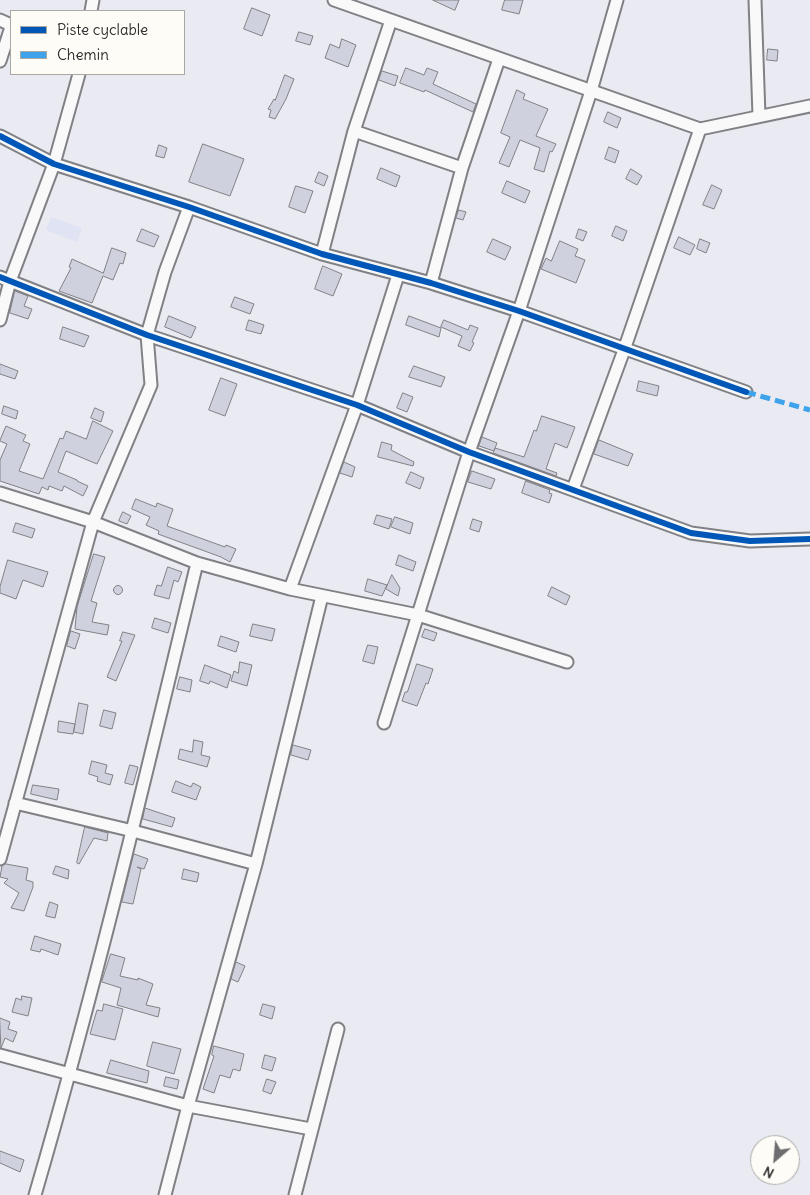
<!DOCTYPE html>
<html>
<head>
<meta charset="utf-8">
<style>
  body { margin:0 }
  #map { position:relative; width:810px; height:1195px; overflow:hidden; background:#eaebf2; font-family:Delius,sans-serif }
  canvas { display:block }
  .legend { position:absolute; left:10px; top:10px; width:175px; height:65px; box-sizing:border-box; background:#fdfcf7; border:1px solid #a9a8a5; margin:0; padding:6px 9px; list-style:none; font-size:15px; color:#2b2b2b }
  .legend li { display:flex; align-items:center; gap:10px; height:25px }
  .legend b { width:25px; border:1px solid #a9a8a5 }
  .north { position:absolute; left:750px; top:1135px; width:50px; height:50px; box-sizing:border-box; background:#fdfcf7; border:1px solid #a9a8a5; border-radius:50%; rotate:207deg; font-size:14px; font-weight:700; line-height:20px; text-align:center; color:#2b2b2b }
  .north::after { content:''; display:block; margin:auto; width:18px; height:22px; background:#6e6e71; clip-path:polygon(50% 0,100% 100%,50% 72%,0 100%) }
</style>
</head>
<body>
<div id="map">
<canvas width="810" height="1195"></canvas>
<ul class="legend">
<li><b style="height:6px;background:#0057b8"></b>Piste cyclable</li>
<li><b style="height:6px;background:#3ea3eb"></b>Chemin</li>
</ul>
<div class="north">N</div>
</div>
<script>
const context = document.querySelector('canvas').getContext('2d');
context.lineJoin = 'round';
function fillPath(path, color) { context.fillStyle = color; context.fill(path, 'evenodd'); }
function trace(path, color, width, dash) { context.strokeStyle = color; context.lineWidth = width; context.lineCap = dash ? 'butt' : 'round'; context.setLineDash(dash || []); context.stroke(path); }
fillPath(new Path2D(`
  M51 217 82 228 77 242 46 230Z`), '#dfe3f3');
const building = new Path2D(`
  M433 0H459L455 10Z
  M505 0H523L519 14 502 10Z
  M252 8 270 15 262 36 244 29Z
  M299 32 313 36 310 45 296 41Z
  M342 39 356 45 348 67 325 58 330 44 339 48Z
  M768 49 778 50 777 61 767 60Z
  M406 68 424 75 427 68 438 72 433 84 476 104 473 112 425 90 424 92 400 83Z
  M382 71 398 76 395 86 379 80Z
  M285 75 294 79 286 99 275 119 269 117 271 110 268 109 274 99 275 100Z
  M517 90 525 94 523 99 548 109 536 136 556 144 552 152 550 151 544 172 534 169 540 148 520 140 509 167 499 163 510 137 501 133Z
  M608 112 621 118 617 128 604 122Z
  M203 144 244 159 230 196 189 182Z
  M159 145 167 148 164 158 156 156Z
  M609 147 619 151 615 163 605 159Z
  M381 168 400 176 396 187 377 179Z
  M631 169 642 176 637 185 626 179Z
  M319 172 328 176 324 186 315 182Z
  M507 181 530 191 525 203 502 193Z
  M712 185 722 190 714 209 703 205Z
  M296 186 313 191 305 213 289 207Z
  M459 210 466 212 463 220 456 218Z
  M616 226 627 231 623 241 612 236Z
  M142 229 159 236 154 247 137 241Z
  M579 229 587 232 583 241 576 238Z
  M679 237 695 245 690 255 674 248Z
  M493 239 511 247 505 260 487 252Z
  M700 239 710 243 706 253 697 249Z
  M560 241 578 249 575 256 585 260 576 283 541 269 546 258 551 261Z
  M112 248 126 253 123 264 120 263 113 280 103 276 92 303 59 291 71 268 69 267 72 259 103 273Z
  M323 266 342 274 333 296 315 289Z
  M15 291 28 296 24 306 32 309 28 319 10 313Z
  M235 297 254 304 250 314 231 307Z
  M169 316 196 327 191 338 165 327Z
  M409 316 441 328 439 337 406 325Z
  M249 320 264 325 261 334 246 330Z
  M444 320 468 330 470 325 478 328 472 342 474 343 470 351 458 346 462 336 441 327Z
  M63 327 89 336 84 347 60 339Z
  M0 364 18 371 15 379 0 374Z
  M414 366 445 377 441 387 409 377Z
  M221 378 237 384 225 416 209 410Z
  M639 381 659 386 657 396 637 391Z
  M403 393 413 397 407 412 397 408Z
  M4 406 18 411 16 419 2 414Z
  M95 408 104 412 101 422 91 418Z
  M542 416 575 427 567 448 555 443 546 469 557 473 556 476 493 453 495 448 524 457 534 430 536 431Z
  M93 421 113 431 97 464 66 451 58 472 77 480V481L88 486 83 496 64 486 62 491 49 486 48 490 42 487 39 494 0 481V460L7 444 0 441V440L6 426 26 435 23 441 30 444 19 471 43 479 60 438 63 439 66 431 86 439Z
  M482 437 497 443 494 451 479 446Z
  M599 440 633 454 628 466 594 454Z
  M382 442 392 445 391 450 414 462 413 466 378 457Z
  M344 462 355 467 352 477 340 473Z
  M472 471 495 479 491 489 468 482Z
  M411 472 424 478 420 489 406 483Z
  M526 481 550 490 549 493 552 494 549 503 522 493Z
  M136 499 156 507 157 503 173 509 167 526 225 547 226 545 236 549 230 562 221 557 158 534 159 531 146 525 150 517 132 509Z
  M123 512 131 516 127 524 119 521Z
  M377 515 392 519 389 529 374 524Z
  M395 517 413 523 410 534 391 527Z
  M473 519 482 522 479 532 470 529Z
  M16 523 35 529 32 538 13 532Z
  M94 554 105 557 91 601 97 603 92 622 109 625 107 635 75 629 77 607Z
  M399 555 416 562 413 571 396 565Z
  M8 560 48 572 43 587 23 580 16 599 0 593V587Z
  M168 567 182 572 178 582 174 580 169 599 154 595 157 585 161 586Z
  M392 575 400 588 398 596 386 589Z
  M368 579 387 585 382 596 365 591Z
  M113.5 590a4.5 4.5 0 1 1 9 0a4.5 4.5 0 1 1-9 0Z
  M552 587 570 596 566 605 548 596Z
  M155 618 171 623 168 633 152 628Z
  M253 624 275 629 272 641 250 636Z
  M425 629 437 633 434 641 422 637Z
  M71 631 80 634 75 649 67 646Z
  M123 632 135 635 116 681 107 677 122 641H120Z
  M221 636 239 642 236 652 218 646Z
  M368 645 378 647 374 664 363 661Z
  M240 662 252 665 247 686 231 681 234 671 238 673Z
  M417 664 433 669 428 684 426 683 417 706 402 701 405 692H407Z
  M205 665 231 675 227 688 210 681 209 684 200 681Z
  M180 677 192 680 190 692 177 689Z
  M79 703 88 705 83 734 74 732Z
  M104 710 116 713 112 729 100 726Z
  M59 721 75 724 73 734 58 732Z
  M194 740 203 742 201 755 210 757 207 767 178 759 180 749 192 752Z
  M293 745 311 750 308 760 291 755Z
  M92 761 107 765 105 773 113 775 110 785 97 781 98 777 89 774Z
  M130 765 138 767 133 785 125 783Z
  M176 781 191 787 193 783 201 787 196 800 172 792Z
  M33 785 59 789 57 800 31 794Z
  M145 808 175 818 172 827 143 819Z
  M85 827 108 833 107 841 94 838 79 864 77 863Z
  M134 854 148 859 144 869 137 867 141 869 133 904 122 902Z
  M6 864 28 868 26 880 33 882V887L24 911 11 908 19 893 4 883 8 879 0 877 2 866Z
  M56 866 69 870 68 879 53 874Z
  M184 869 199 873 197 882 182 879Z
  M50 902 58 905 55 918 46 916Z
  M35 936 61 944 58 955 41 949 40 952 31 950Z
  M111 954 125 958 120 976 138 980V978L153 984 146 1005 160 1008 158 1017 117 1005 121 988 102 982Z
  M236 962 245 966 238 982 231 979Z
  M22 996 32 998 28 1016 12 1012 16 998 21 1000Z
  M104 1004 123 1009 115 1040 90 1034 97 1010 102 1011Z
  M263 1004 275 1007 272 1019 260 1015Z
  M0 1018 10 1022 8 1029 17 1032 13 1042 5 1038 1 1048Z
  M153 1042 181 1049 174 1074 147 1066Z
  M214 1046 244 1054 240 1071 233 1069 230 1078 220 1075 214 1093 203 1089 214 1056 212 1055Z
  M265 1055 276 1058 272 1071 262 1068Z
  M111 1060 149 1071 147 1083 107 1073Z
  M166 1077 179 1080 177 1089 164 1086Z
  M267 1079 276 1082 271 1094 263 1091Z
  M0 1151 24 1160 20 1172 0 1163Z`);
fillPath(building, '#cfd2de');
trace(building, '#818185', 1);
const minor = new Path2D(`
  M334 0 700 129 810 106
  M755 0 759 116
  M91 11 93 0
  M0 20 11 25
  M0 61 11 27
  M354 131 462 168 431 283
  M0 136 54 164 189 207 322 254 431 283 519 311 746 392
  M462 168 499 59
  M322 254 354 131 391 20
  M0 277 147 335 357 405 469 452 691 533 750 541 810 539
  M0 320 10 281 54 164 79 74
  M573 489 624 350 700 129
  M0 493 93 522 197 563 290 589 418 615 567 662
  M290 589 357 405 398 275
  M384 723 469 452 519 311 591 91 617 0
  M15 803 133 831 256 864
  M0 859 93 522 151 385 147 335 165 272 189 207
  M0 1055 188 1106 311 1129
  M35 1195C96 986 146 775 197 563
  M165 1195 188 1106 256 864 322 596
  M295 1195 338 1029`);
trace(minor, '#818185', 15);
trace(minor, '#f8f9f8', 11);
trace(new Path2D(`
  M746 392 810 410`), '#3ea3eb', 5, [10, 5]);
trace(new Path2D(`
  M0 136 54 164 189 207 322 254 431 283 519 311 746 392
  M0 277 147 335 357 405 469 452 691 533 750 541 810 539`), '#0057b8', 6);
</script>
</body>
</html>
